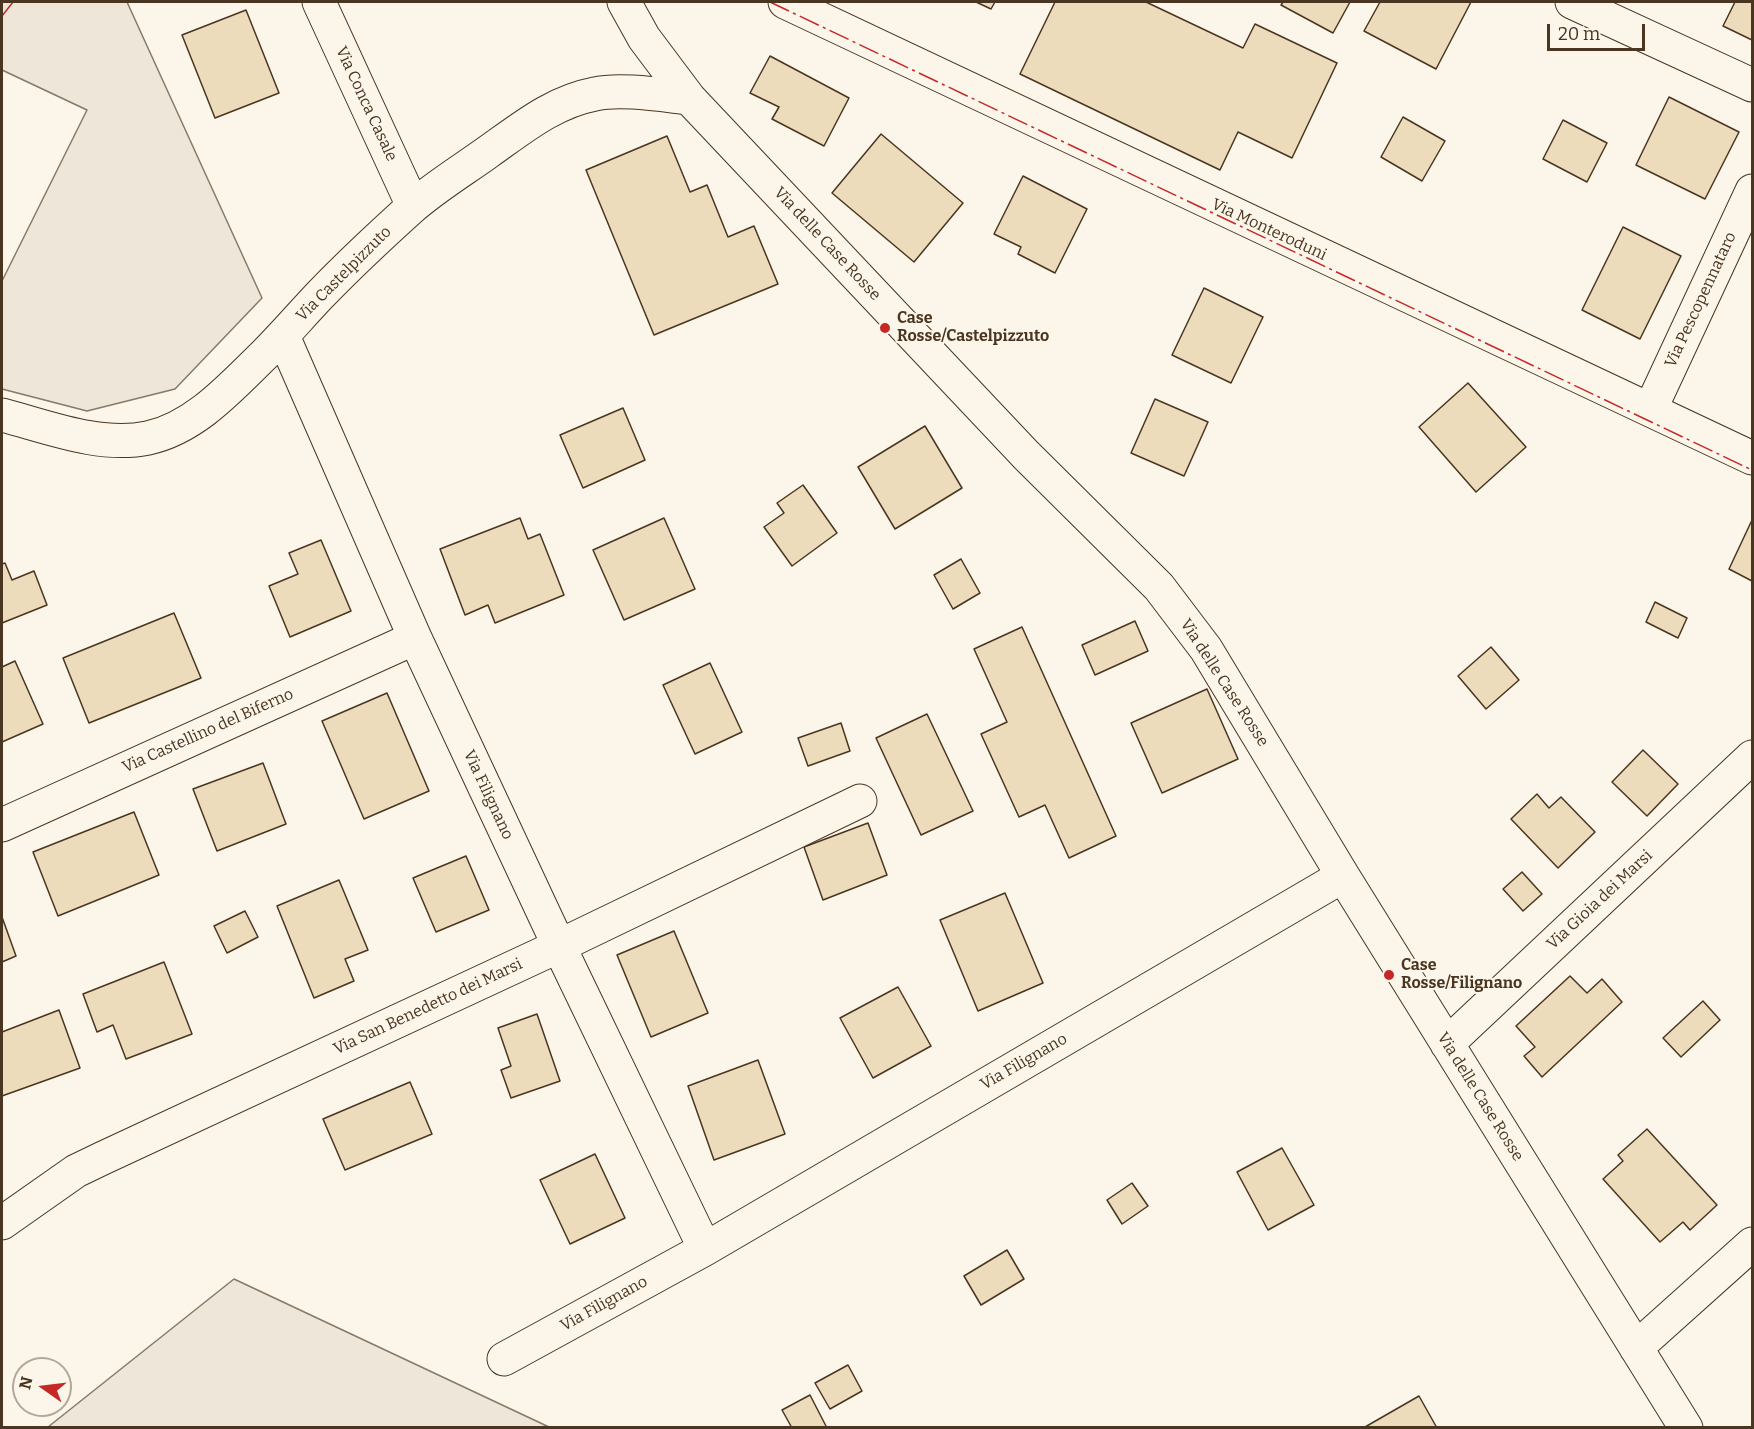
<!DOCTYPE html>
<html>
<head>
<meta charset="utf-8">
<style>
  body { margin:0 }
  #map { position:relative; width:1754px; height:1429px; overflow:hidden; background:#fbf6e9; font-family:Bitter,serif }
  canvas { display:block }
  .frame { position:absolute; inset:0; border:3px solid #4a3520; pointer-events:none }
  .north { position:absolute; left:12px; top:1357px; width:60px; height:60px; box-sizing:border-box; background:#fbf6e9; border:2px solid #b4a999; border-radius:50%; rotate:284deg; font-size:16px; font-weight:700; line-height:24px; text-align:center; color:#4a3520 }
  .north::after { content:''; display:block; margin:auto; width:21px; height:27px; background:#c62828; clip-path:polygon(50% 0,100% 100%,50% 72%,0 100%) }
  .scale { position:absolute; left:1547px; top:24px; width:98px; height:27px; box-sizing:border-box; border:3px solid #4a3520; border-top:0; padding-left:8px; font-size:18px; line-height:21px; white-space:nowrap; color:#4a3520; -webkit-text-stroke:4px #fbf6e9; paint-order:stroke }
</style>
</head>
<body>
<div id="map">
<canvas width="1754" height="1429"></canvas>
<div class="frame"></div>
<div class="north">N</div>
<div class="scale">20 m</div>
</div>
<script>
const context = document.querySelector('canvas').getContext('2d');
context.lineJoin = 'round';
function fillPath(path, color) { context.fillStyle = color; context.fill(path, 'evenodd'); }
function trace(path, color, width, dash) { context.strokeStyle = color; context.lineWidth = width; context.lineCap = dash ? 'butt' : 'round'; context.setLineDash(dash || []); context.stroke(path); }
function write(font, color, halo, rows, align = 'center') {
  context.font = font + ' Bitter,serif'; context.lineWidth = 4.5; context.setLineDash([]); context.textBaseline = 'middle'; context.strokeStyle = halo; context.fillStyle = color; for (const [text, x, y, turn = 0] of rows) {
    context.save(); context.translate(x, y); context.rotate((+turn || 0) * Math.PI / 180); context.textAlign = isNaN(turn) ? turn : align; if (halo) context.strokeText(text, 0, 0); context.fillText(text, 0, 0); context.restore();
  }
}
const green = new Path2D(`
  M2 2H127L262 298 175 389 87 411 2 389V281L87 110 2 70Z
  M234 1279 549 1427H48Z`);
fillPath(green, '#ede6d9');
trace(green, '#887966', 1.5);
const building = new Path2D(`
  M976 2H995L991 9Z
  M1055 2H1146L1243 48 1255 24 1337 63 1292 158 1238 132 1220 170 1020 74Z
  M1283 2H1350L1333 33 1281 5Z
  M1380 2H1471L1436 69 1364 31Z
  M1735 2H1752V40L1723 26Z
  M246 10 279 93 215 118 182 35Z
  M770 56 849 98 824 146 772 119 779 107 750 93Z
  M1669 97 1739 132 1705 199 1636 165Z
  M1403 117 1445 141 1422 181 1381 157Z
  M1563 120 1607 143 1587 182 1543 159Z
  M881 134 963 203 914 262 832 193Z
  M667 136 690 192 707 185 728 237 754 226 778 284 654 335 586 170Z
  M1023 176 1087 209 1055 273 1018 254 1021 247 994 234Z
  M1623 227 1681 256 1640 339 1582 310Z
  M1204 288 1263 317 1231 383 1172 355Z
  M1468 383 1526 447 1476 492 1419 427Z
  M1155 399 1208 422 1184 476 1131 453Z
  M623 408 645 460 583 488 560 435Z
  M925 426 962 488 895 529 858 467Z
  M803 485 837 533 792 566 764 527 784 513 777 503Z
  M520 518 528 539 540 534 564 595 495 623 488 605 465 615 440 549Z
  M664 518 695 589 624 620 593 550Z
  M1752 520V581L1729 569Z
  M321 540 351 611 290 637 269 586 298 574 289 553Z
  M961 559 980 593 953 609 934 575Z
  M5 563 12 580 34 571 47 605 2 623V564Z
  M1655 602 1687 618 1678 638 1646 622Z
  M174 613 201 678 89 723 63 658Z
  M1135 621 1148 651 1095 675 1082 645Z
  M1022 627 1116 836 1069 858 1045 805 1019 817 981 734 1007 722 974 649Z
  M1491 647 1519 680 1486 709 1458 676Z
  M15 661 43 724 2 742V667Z
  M710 663 742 732 695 754 663 685Z
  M1207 689 1238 759 1162 793 1131 723Z
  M387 693 429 791 364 819 322 721Z
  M927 714 973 811 921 835 876 738Z
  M841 723 850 751 808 766 798 738Z
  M1643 750 1678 784 1647 816 1612 782Z
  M263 763 286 824 217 851 193 789Z
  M1537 794 1549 808 1561 797 1595 832 1558 868 1511 819Z
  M134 812 159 875 58 916 33 852Z
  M868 823 887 875 823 900 804 847Z
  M466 856 489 910 436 932 413 878Z
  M1522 872 1542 894 1523 911 1503 889Z
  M339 880 368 950 345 959 354 981 314 998 277 906Z
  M1005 893 1043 983 978 1011 940 920Z
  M245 911 258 937 227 953 214 926Z
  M2 917 16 956 2 962Z
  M674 931 708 1013 651 1037 617 955Z
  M164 962 192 1034 126 1059 113 1025 97 1032 83 994Z
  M1570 976 1587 993 1602 979 1622 1002 1542 1077 1524 1056 1535 1047 1516 1026Z
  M898 987 931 1046 873 1078 840 1018Z
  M1703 1001 1720 1020 1681 1057 1663 1038Z
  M59 1010 80 1068 2 1096V1032Z
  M537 1014 560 1081 511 1098 501 1070 511 1066 498 1028Z
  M758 1060 785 1134 714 1160 688 1086Z
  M410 1082 432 1134 345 1170 323 1119Z
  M1647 1129 1717 1205 1690 1230 1683 1222 1660 1242 1603 1179 1623 1161 1618 1155Z
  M1282 1148 1314 1205 1268 1230 1237 1172Z
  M595 1154 625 1218 570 1244 540 1180Z
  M1132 1183 1148 1206 1122 1224 1107 1200Z
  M1007 1250 1024 1279 981 1305 964 1276Z
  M848 1365 862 1391 830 1409 815 1383Z
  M810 1395 827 1428H792L782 1410Z
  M1419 1396 1437 1428H1365V1427Z`);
fillPath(building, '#ecdcbc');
trace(building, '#4a3520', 1.5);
const minor = new Path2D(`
  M319 2 413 206
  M624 2 644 38 689 98 1026 455 1159 587 1206 649 1343 876 1686 1428
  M785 2 1752 458
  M1572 2 1752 85
  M283 336 415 638 559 946 705 1249
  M1650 410 1752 191
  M2 415C48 427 100 448 148 438 195 428 231 387 264 355 283 336 301 315 320 295 349 265 380 236 411 208 435 187 463 170 488 152 522 128 553 102 595 94 620 88 662 95 689 98
  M2 825 415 638
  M1447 1044 1752 757
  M2 1223 76 1171 103 1158 559 946 860 801
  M1636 1348 1752 1244
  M504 1359 705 1249 1343 876`);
trace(minor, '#4a3520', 35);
trace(minor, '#fbf6e9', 33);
trace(new Path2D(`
  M770 2 1752 470
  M2 16 13 2`), '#c62828', 1.5, [21, 4.5, 3, 4.5]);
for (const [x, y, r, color] of [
  [885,328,6,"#c62828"],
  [1389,975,6,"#c62828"]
]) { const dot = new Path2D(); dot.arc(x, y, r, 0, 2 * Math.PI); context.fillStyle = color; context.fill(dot); trace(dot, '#fbf6e9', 2); }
write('16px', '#4a3520', '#fbf6e9', [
  ["Via Conca Casale",366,104,65],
  ["Via Monteroduni",1269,230,25],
  ["Via delle Case Rosse",827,244,47],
  ["Via Castelpizzuto",344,274,-45],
  ["Via Pescopennataro",1701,300,-65],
  ["Via delle Case Rosse",1224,683,57],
  ["Via Castellino del Biferno",208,731,-24],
  ["Via Filignano",488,795,65],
  ["Via Gioia dei Marsi",1600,900,-43],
  ["Via San Benedetto dei Marsi",428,1007,-25],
  ["Via Filignano",1024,1062,-30],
  ["Via delle Case Rosse",1480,1097,58],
  ["Via Filignano",604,1304,-29]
]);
write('bold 16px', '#4a3520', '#fbf6e9', [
  ["Case",897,319],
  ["Rosse/Castelpizzuto",897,337],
  ["Case",1401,966],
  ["Rosse/Filignano",1401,984]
], 'left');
</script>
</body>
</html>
